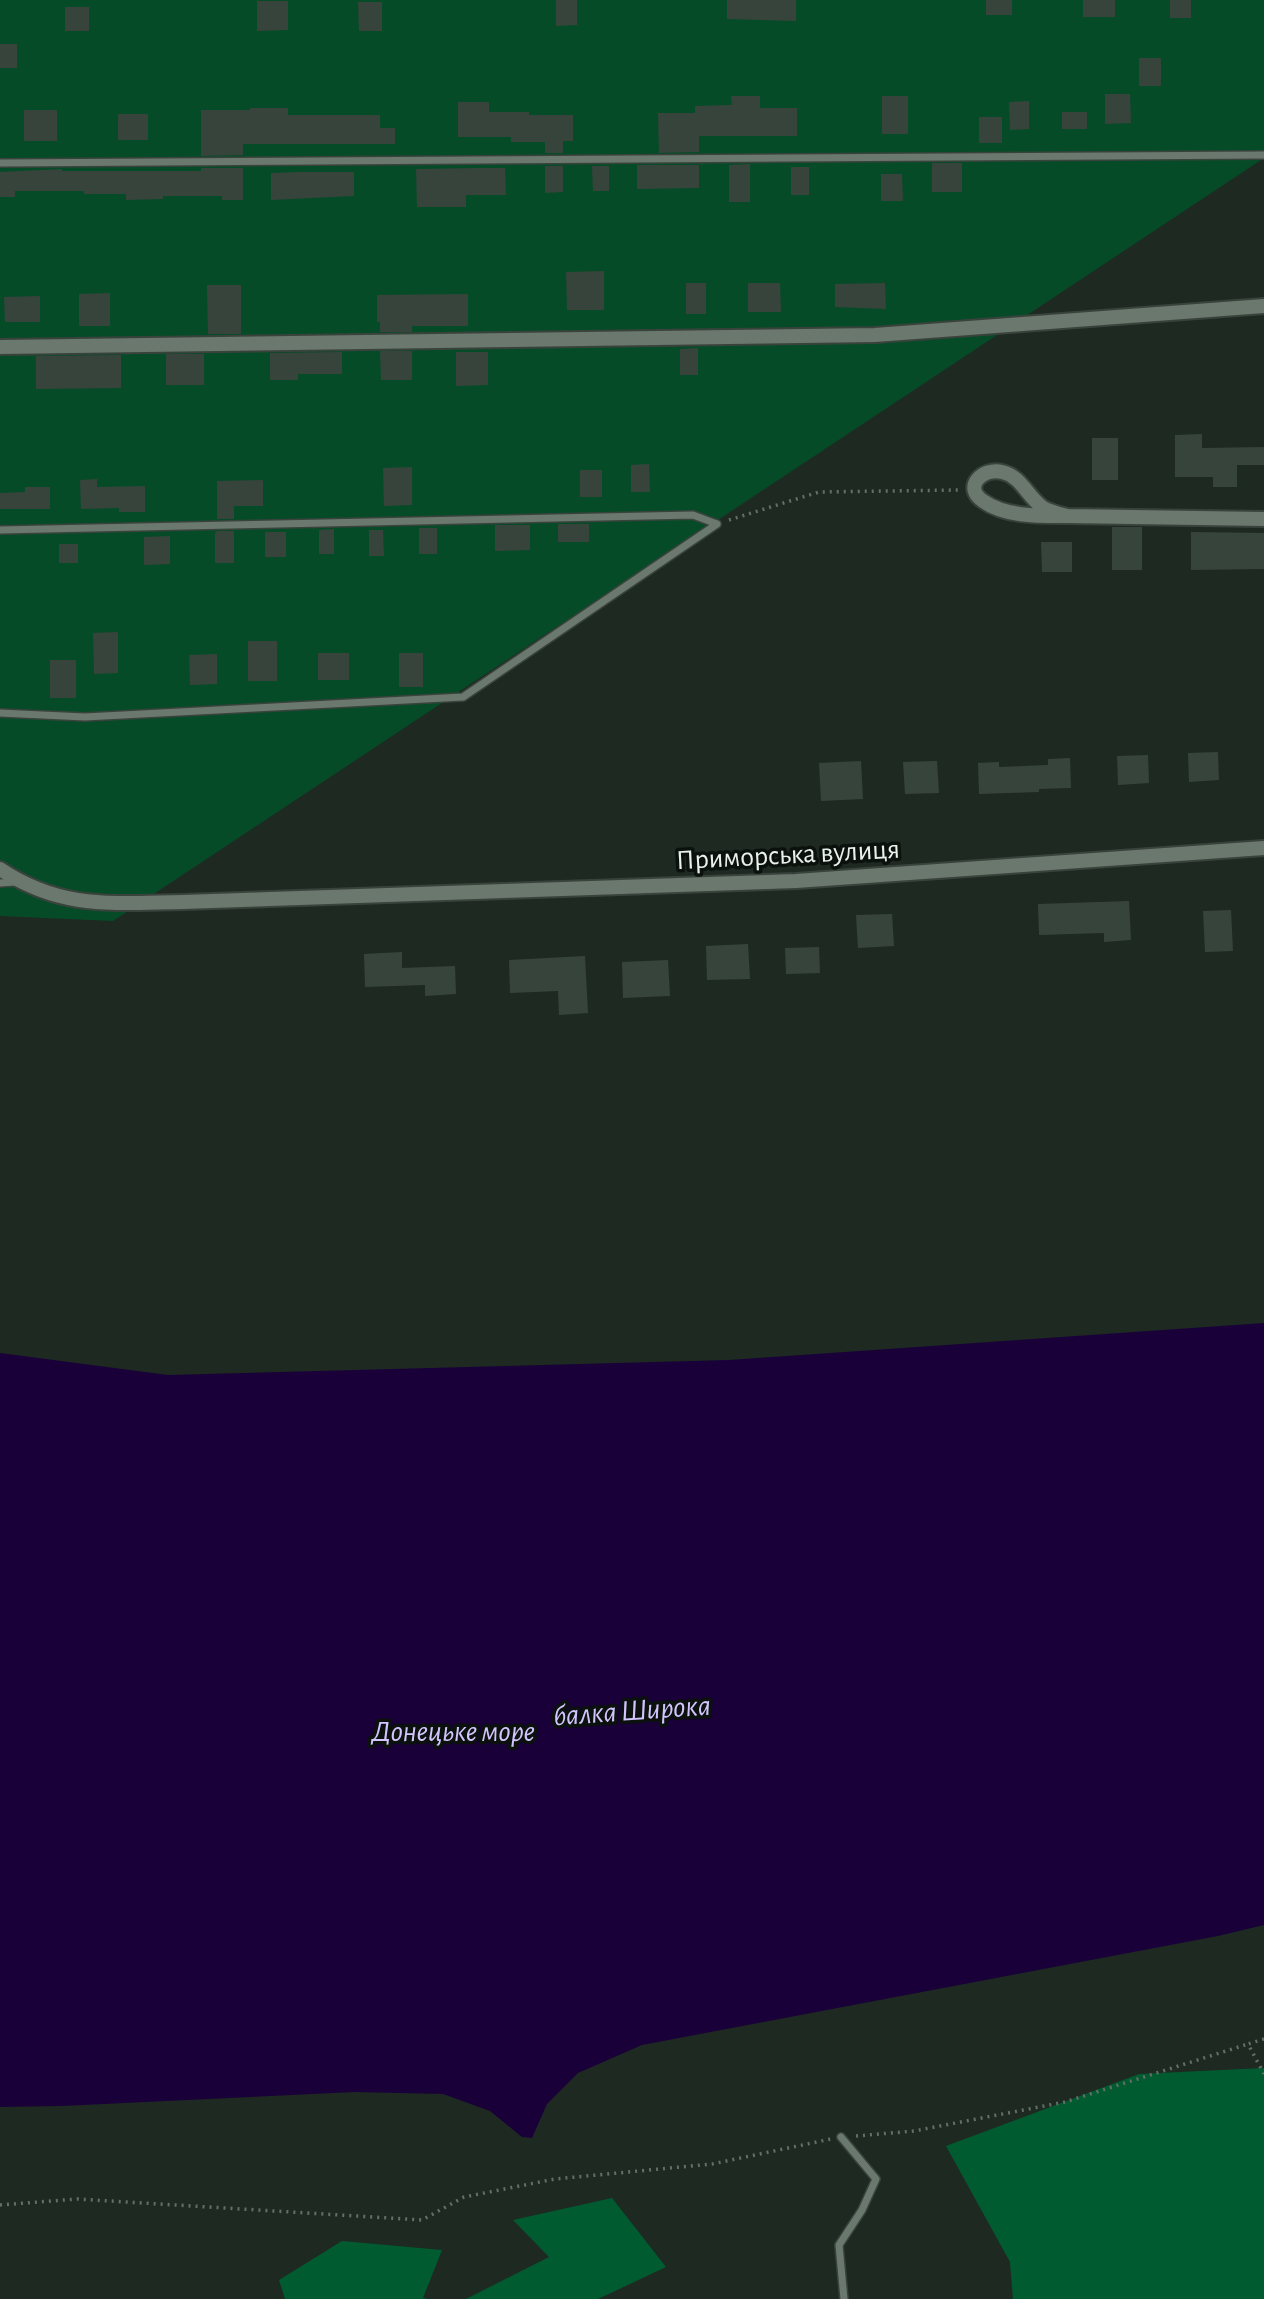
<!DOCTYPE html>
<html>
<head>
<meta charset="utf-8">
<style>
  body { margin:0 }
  canvas { display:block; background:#1d2921 }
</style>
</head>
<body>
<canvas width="1264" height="2299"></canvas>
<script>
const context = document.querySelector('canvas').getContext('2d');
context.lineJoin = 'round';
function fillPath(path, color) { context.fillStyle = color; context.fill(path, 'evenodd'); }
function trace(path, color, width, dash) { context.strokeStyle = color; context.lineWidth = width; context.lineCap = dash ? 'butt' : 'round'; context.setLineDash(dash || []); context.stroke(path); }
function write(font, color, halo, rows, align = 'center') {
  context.font = font + ' "Alegreya Sans",sans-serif'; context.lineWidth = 7; context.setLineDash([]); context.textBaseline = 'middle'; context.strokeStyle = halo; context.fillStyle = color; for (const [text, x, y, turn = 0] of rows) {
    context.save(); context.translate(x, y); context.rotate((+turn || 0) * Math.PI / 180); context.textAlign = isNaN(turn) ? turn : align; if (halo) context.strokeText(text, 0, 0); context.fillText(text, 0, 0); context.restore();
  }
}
fillPath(new Path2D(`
  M0 0H1264V158L113 921 0 916Z`), '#064b28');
fillPath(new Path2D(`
  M1264 2068V2299H1013L1010 2262 946 2146 1139 2074Z
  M612 2198 666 2267 598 2299H466L549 2257 513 2220Z
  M342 2241 442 2250 423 2298 428 2299H285L279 2280Z`), '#015b31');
fillPath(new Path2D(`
  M1264 1323V1925L1218 1936 642 2045 578 2073 547 2104 532 2138 522 2137 490 2111 443 2094 355 2092 62 2106 0 2107V1353L168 1375 729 1360Z`), '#190039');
fillPath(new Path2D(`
  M556 0H577V25L556 26Z
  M727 0H796V21L727 19Z
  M986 0H1012V15H986Z
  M1083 0H1115V17H1083Z
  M1170 0H1191V18H1170Z
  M257 1H288V30L257 31Z
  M358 2H382V31H359Z
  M65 7H89V31H65Z
  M0 44H17V68H0Z
  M1139 58H1161V86H1139Z
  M1105 94H1130L1131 123 1105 124Z
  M731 96H760V108H797V136H699V152L659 153 658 113H695V106L732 105Z
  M882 96H908V134H882Z
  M1029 101V129L1010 130 1009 102Z
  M458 102H489V112H529V115H573V141H563V153H545V142H511V137H458Z
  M250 108H288V115H380V128H395V144H243V155L201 156V110H250Z
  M24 110H57V141H24Z
  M1062 112H1087V129H1062Z
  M118 114H148V140H118Z
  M979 117H1002V143H979Z
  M932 163H962V192H932Z
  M750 164V202H729V165Z
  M637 165H699V188L637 189Z
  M545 166H563V192L545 193Z
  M592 166H609V191H593Z
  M791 167H809V195H791Z
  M201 168H243V200H222V196H163V199L126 200V194H84V191H15V197H0V172L62 169V171H201Z
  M478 168H505L506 195H466V207H417L416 169Z
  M299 172H354V196L271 200V173Z
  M881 174H902L903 201H881Z
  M604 271V310H567L566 272Z
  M686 283H706V314H686Z
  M748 283H780L781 312H748Z
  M885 283 886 309 835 307V284Z
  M207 285H241V334H208Z
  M110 293V326H79V294Z
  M468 294V326H412V332H380V322H377V295Z
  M40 296V322H5L4 297Z
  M698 348V375H680V349Z
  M380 351H412V380H381Z
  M342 352V374H298V380H270V353Z
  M456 352H488V385L456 386Z
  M166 354H204V385H166Z
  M121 355V388L36 389V356Z
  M1202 434V448L1264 447V465H1237V487H1213V477H1175V435Z
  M1092 438H1118V480H1092Z
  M649 464 650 492H631V465Z
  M412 467V505L384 506 383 468Z
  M580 470H602V497H580Z
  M97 479V487L145 486V512H119V508L81 509 80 480Z
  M263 480V506H234V519H217V481Z
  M25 487H50V509H0V493L25 492Z
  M558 524H589V542H558Z
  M495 525H530V550L495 551Z
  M1112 527H1142V570H1112Z
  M419 528H437V554H419Z
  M334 529V554H319V530Z
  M369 530H383L384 556H369Z
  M217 531H234V563H215V533Z
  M265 532H286V557H265Z
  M1191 532 1264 533V569L1191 570Z
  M170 536V564L144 565V537Z
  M1041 542H1072V572H1042Z
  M59 544H78V563H59Z
  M118 632V673L94 674 93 633Z
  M248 641H277V681H248Z
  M318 653H349V680H318Z
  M399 653H423V687H399Z
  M217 654V684L190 685 189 655Z
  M50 660H76V698H50Z
  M1218 752 1219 780 1189 782 1188 753Z
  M1148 755 1149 783 1118 785 1117 756Z
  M1070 758 1071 788 1039 789V792L979 794 978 763 999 762V767L1048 765V759Z
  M861 761 863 799 821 801 819 763Z
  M937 761 939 793 905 794 903 762Z
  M1129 901 1131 940 1104 942V933L1039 935 1038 904Z
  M1231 910 1233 951 1205 952 1203 911Z
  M892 914 894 946 858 948 856 915Z
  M748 944 750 979 707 980 706 946Z
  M819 947 820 973 786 974 785 948Z
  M402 952V968L455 966 456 994 425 996V985L365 987 364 954Z
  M585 956 588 1013 559 1015 558 991 510 993 509 960Z
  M668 960 670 996 623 998 622 962Z`), '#37443b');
const lane = new Path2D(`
  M0 163 1264 155
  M0 530 693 515 717 524
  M0 713 85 717 463 697 717 524
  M0 883 15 882
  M841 2137 876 2179 862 2210 839 2245 844 2299`);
const street = new Path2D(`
  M0 347 875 335 1264 306
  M1067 516C1059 514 1048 511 1042 507 1027 496 1021 476 1002 472 983 467 962 487 983 501 1005 517 1040 516 1067 516L1264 519
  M0 869C61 910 113 903 183 902L796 881 1264 848`);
trace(lane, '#39433c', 10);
trace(street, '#39433c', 18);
trace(new Path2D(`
  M729 520 819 492 959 490
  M1264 2039 1248 2044 1264 2074
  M856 2136 914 2131 1065 2102 1248 2044
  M0 2205 77 2199 422 2220 464 2197 555 2179 712 2164 831 2139`), '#646f67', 3.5, [2, 5]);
trace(lane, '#6a786e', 7);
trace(street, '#6a786e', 14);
write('28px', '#e9f1eb', '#0b110d', [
  ["Приморська вулиця",788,855,-3]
]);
write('italic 30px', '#d2c4fd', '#0b110d', [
  ["балка Широка",632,1711,-4],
  ["Донецьке море",453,1732]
]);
</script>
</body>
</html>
